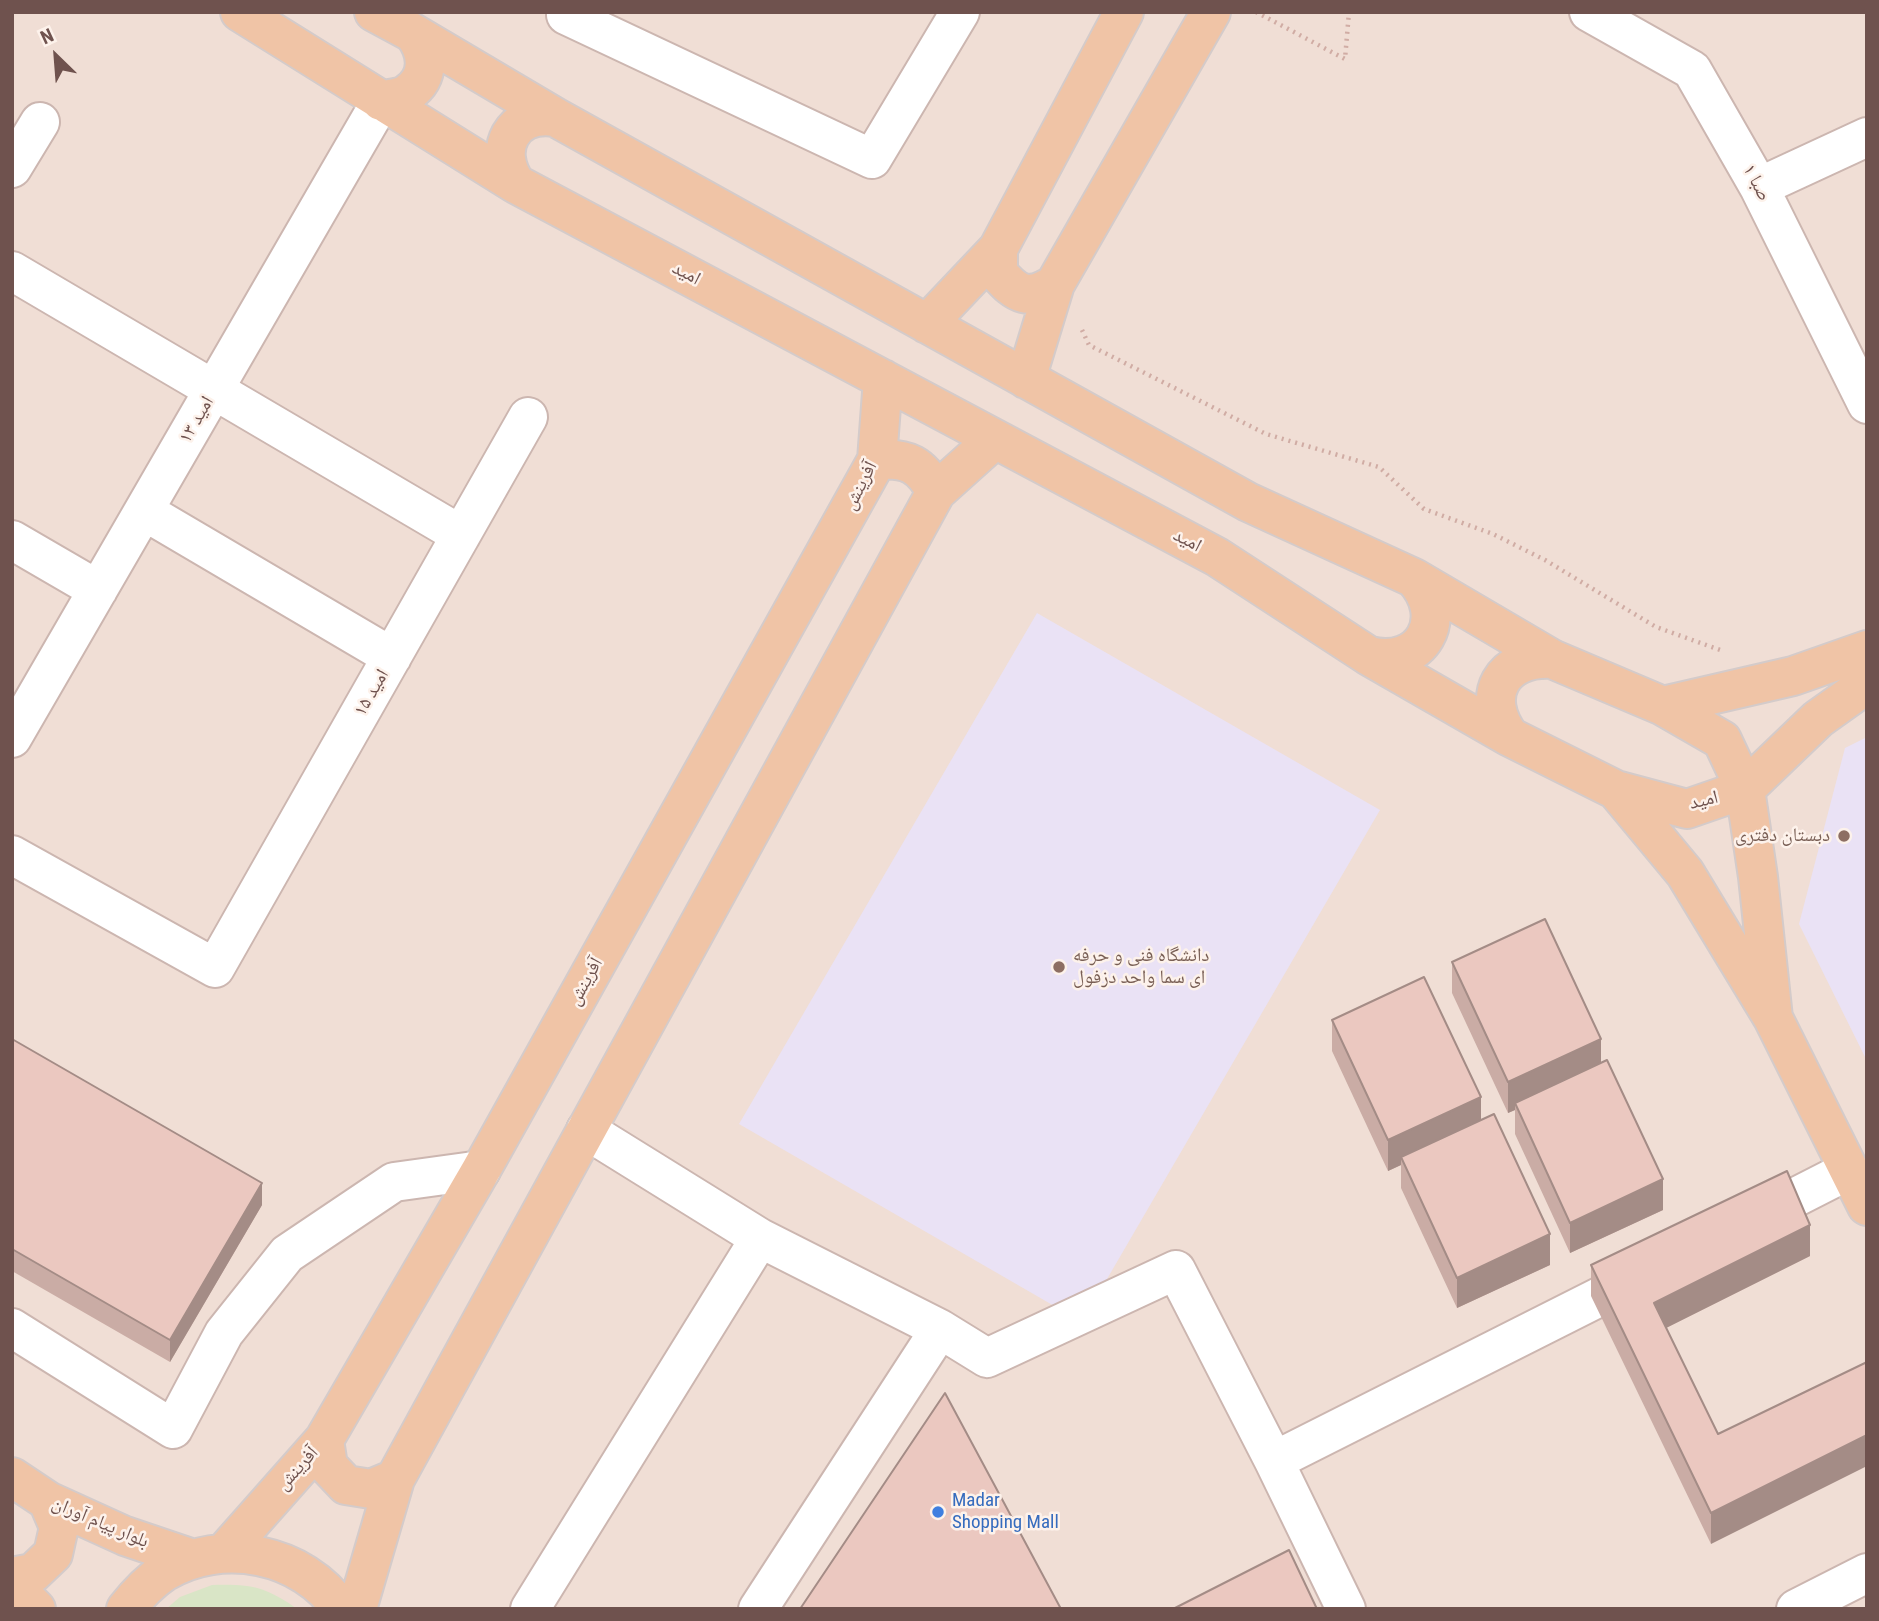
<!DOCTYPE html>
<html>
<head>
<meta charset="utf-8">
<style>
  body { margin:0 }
  #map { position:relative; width:1879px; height:1621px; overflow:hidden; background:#f9ede5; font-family:"Roboto Condensed",sans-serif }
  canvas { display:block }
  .frame { position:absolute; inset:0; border:14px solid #6f524e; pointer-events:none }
  .north { position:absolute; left:21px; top:21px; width:70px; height:70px; -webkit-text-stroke:5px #fdf2eb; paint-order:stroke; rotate:335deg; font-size:19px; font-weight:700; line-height:28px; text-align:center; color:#6f524e }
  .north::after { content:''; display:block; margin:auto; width:24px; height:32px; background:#6f524e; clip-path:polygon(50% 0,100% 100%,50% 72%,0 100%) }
</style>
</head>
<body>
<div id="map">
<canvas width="1879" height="1621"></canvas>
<div class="frame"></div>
<div class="north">N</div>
</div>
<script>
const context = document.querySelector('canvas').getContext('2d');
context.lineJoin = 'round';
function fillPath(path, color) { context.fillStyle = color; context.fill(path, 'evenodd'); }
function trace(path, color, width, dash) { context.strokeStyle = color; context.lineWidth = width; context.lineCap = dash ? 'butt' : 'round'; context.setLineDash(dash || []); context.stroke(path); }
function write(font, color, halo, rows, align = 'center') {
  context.font = font + ' "Roboto Condensed","Noto Naskh Arabic",sans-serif'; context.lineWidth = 5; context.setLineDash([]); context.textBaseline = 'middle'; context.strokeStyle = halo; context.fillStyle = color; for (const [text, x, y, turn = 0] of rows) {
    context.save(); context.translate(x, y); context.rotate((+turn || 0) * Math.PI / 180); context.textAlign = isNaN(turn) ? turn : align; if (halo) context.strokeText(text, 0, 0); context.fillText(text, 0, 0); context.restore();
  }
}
fillPath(new Path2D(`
  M12 12H1867V1609H12Z`), '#f0ded5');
fillPath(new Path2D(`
  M1037 613 1380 810 1082 1322 739 1124Z
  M1867 737V1061L1799 924 1845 748Z`), '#eae2f5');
fillPath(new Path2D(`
  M212 1585C250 1584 265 1586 297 1609H166L180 1597Z`), '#d9e5c6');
const minor = new Path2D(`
  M568 12 566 15 872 159 960 12
  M1589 12 1692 70 1759 187 1867 404
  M12 168 40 122
  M1759 187 1867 137
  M12 271 461 535
  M144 511 392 657
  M12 540 98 590
  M12 738 381 101
  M12 855 215 968 528 417
  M586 1130 760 1238 940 1329 987 1358 1176 1270 1274 1461 1346 1609
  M1751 1220 1849 1170
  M12 1328 173 1429 224 1333 287 1254 394 1182 481 1170
  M1274 1461 1641 1276
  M530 1609 760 1238
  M758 1609 940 1329
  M1796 1609 1867 1573`);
const major = new Path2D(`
  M240 12 516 184 1217 557 1369 656 1510 737 1616 790 1687 809 1745 789 1818 719 1867 684
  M374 12 413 33 555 117 1248 502 1414 578 1552 659 1663 706 1722 740 1745 789 1758 877 1773 1018
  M381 101C390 98 400 99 408 93 431 77 428 52 413 33
  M516 184C492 149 512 111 555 117
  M998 249V273C1017 295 1028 301 1055 284
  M927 324 998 249 1124 12
  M1026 379 1055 284 1211 12
  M877 460C907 457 922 465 936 492
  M1369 656C1422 669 1451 618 1414 578
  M1663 706 1793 676 1867 650
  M1510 737C1479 696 1502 656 1552 659
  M1616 790 1685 873 1773 1018 1867 1206
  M324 1440 328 1466 346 1485 371 1489 395 1479
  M12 1477 48 1501 125 1536 193 1559
  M224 1553 324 1440 481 1170 877 460 883 379
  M12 1577 33 1573 53 1554 59 1527 48 1501
  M12 1585 36 1609
  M126 1609C137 1595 149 1582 164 1572 222 1537 303 1553 341 1609
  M357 1609 395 1479 936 492 995 439`);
trace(minor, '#ccb6b0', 42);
trace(major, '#d4cbca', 42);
trace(new Path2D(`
  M1256 12 1345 59 1349 12
  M1082 330 1089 345 1266 434 1379 467 1424 509 1493 534 1545 560 1656 627 1723 651`), '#d0aca4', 4.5, [2, 5]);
trace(minor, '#fff', 38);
trace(major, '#f0c4a6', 38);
fillPath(new Path2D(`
  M1452 962 1601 1063 1663 1210 1570 1253 1515 1134V1110L1508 1113 1452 993Z
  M1332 1020 1481 1120 1550 1265 1457 1308 1401 1188V1165L1388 1171 1332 1051Z
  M12 1039 262 1205 170 1362 12 1271Z
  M1810 1256 1666 1328 1718 1434 1711 1544 1591 1296V1265Z`), '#caaca5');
fillPath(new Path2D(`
  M1601 1039V1070L1515 1103V1110L1508 1113V1082Z
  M1481 1097V1128L1401 1157V1165L1388 1171V1140Z
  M1663 1179V1210L1570 1253V1223Z
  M262 1183V1205L170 1362V1340Z
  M1810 1225V1256L1654 1334V1303Z
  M1550 1234V1265L1457 1308V1278Z
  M1867 1435V1466L1711 1544V1513Z`), '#a48c86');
const building = new Path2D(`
  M1545 919 1601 1039 1508 1082 1452 962Z
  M1424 977 1481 1097 1388 1140 1332 1020Z
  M12 1039 262 1183 170 1340 12 1249Z
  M1607 1060 1663 1179 1570 1223 1515 1103Z
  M1494 1114 1550 1234 1457 1278 1401 1157Z
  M1787 1171 1810 1225 1654 1303 1718 1434 1867 1362V1435L1711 1513 1591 1265Z
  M945 1393 1061 1609H800Z
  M1289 1550 1317 1609H1173Z`);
fillPath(building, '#ebc8c0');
trace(building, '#a48c86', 2);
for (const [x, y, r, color] of [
  [1844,836,7,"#8d6e63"],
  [1059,967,7,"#8d6e63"],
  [938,1512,7,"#3f7fe0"]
]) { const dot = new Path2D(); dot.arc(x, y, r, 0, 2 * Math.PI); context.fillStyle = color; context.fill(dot); trace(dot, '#fdf2eb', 2.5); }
write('19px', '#6f524e', '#fdf2eb', [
  ["صبا ۱",1756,183,62],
  ["امید",686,274,28],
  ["امید ۱۳",197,420,-60],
  ["آفرینش",861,486,-63],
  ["امید",1187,541,28],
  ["امید ۱۵",372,693,-60],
  ["امید",1704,801,-14],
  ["آفرینش",586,982,-61],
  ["آفرینش",298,1469,-48],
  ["بلوار پیام آوران",100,1523,23]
]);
write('19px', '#785e54', '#fdf2eb', [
  ["دبستان دفتری",1830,836],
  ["دانشگاه فنی و حرفه",1073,956,"left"],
  ["ای سما واحد دزفول",1073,978,"left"]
], 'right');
write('19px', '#366cbe', '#fdf2eb', [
  ["Madar",952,1501],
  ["Shopping Mall",952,1523]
], 'left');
</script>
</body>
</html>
